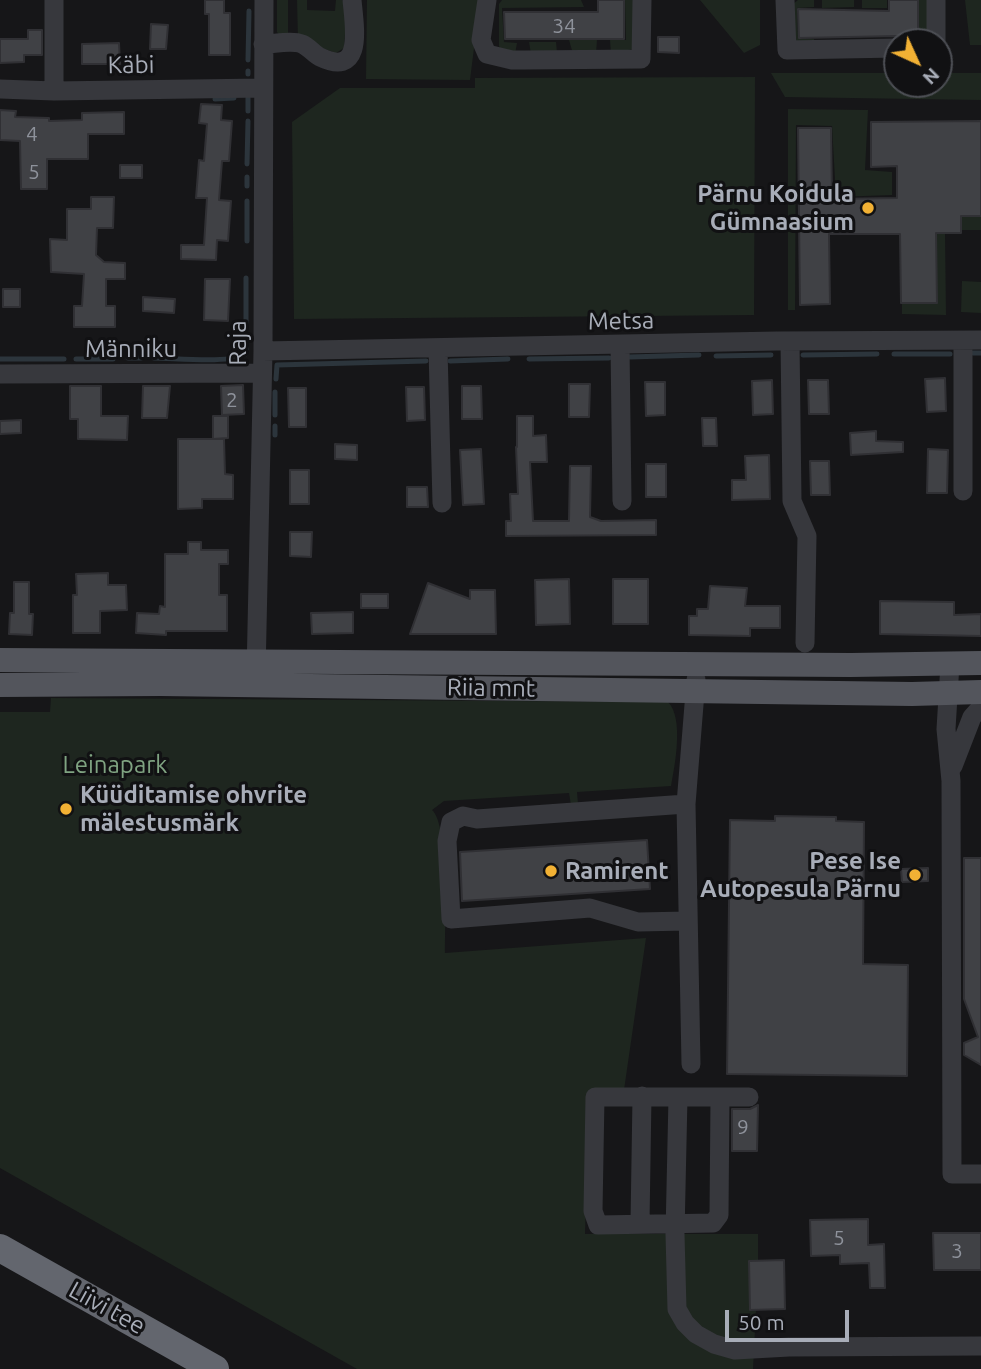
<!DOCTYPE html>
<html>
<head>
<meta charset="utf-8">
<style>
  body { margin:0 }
  #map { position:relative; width:981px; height:1369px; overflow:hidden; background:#161618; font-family:Ubuntu,sans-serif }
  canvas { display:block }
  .north { position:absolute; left:883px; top:28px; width:70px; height:70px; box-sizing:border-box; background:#111113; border:2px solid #4d4f55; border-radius:50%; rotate:135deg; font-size:19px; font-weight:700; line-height:28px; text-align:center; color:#a8adb8 }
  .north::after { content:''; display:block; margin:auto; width:24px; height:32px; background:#f2b134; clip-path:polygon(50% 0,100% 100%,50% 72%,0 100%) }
  .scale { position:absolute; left:725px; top:1310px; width:124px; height:32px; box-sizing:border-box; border:4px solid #a8adb8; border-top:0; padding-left:9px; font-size:21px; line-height:24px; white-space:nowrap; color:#a8adb8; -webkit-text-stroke:5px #111113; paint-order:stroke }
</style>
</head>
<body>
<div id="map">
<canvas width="981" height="1369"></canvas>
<div class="north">N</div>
<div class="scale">50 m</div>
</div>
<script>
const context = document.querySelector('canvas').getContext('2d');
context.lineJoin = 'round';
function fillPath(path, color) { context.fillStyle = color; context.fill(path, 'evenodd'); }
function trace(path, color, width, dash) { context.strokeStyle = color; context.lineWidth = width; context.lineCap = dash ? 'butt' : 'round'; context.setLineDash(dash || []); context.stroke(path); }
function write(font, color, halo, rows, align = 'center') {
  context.font = font + ' Ubuntu,sans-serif'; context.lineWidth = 6; context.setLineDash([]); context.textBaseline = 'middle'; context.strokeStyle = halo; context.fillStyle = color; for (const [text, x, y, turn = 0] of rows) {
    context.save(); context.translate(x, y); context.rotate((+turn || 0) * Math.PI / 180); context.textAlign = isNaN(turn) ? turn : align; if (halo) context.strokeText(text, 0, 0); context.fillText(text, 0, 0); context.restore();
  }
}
fillPath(new Path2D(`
  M277 0H288V38H282L277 32Z
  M297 0H307V10L335 11 336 0H342L347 7 344 48 336 53 298 40Z
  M367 0H480L470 80 366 79Z
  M502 0H581L584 7 502 8 504 42 517 43 515 54 501 51 499 46V4Z
  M625 0H636L633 49 611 54 610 40H626Z
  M700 0H760V45L744 53Z
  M798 0H814V7L797 8 798 38 814 39V44H793V4Z
  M822 0H854V7L822 8Z
  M862 0H887V8H862Z
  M919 0H929V37L925 42H903V40L919 39Z
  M965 0H981V45H970Z
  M569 40H597L596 54H573Z
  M529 42H556L557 53 531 54Z
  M771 73H897V84H939V73H981V100L785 97Z
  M755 77 754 315 294 319 292 122 340 88H475V78Z
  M788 109 868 110 865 170 892 172V195L836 197 832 126 796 125 795 310H788Z
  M962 217H981V230H962Z
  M937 220 942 221 943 233 945 234 946 315 902 314V304L937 303Z
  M962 281 981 282V313L961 312Z
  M51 698 668 702C684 718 675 765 671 786L577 792 578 804 571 805 569 793 444 801 432 810C449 824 445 927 445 953L646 938 624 1090 589 1091 585 1234H758V1260L749 1261 756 1310 753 1369H357L0 1168V712H50Z`), '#1e261f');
trace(new Path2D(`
  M248 60 249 11
  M248 74V71
  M215 99 234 98
  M248 111V95
  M247 164 248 121
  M247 186V177
  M247 241V201
  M246 325V278
  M973 353H981
  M894 354H950
  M803 355 877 354
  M716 356 771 355
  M629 357 699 355
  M128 358H141
  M154 358C175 358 230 364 246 354V337
  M0 359H64
  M76 359H113
  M529 359 609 358
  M450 361 508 359
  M276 379 277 365 426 361
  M275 415V392
  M275 435V426`), '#2c353c', 5);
const building = new Path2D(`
  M205 0H224V13H230V55H209V14H205Z
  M598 0H624V39H505L504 12H598Z
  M889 0H918V39L897 36 799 38 798 9 889 11Z
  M151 24 168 25 166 49H150Z
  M28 30H42V55H24V62L0 63V39H28Z
  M658 37H679V53L658 52Z
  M119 43 120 64H82V44Z
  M201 104 222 105 221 120 232 121 229 161H222L219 200 231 201 228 241 217 240 216 260 181 259V245H204L207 198H196L199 160 204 161 207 124 199 123Z
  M0 110 16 111 15 117 49 118V121L82 120V113L124 112V134H88V159H47V189H21L20 141 0 140Z
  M981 121V216H961V233H936L937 303H901L900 234H829L830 304 800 305 798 128H831L832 199 897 198V166L871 167V122Z
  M120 165H142V178H120Z
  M91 197H114L113 228H97L96 255 104 262 125 263V279H106V306H115V327H74V306H82L84 274 51 272 50 239 67 240V209H91Z
  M205 279H230L228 321 204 320Z
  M3 289H20V307H3Z
  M143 297 175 299 174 313 143 311Z
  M945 378 946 411 927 412 925 379Z
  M772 380 773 414 753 415 752 381Z
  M808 380H828L829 414H809Z
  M645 382H665V415L646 416Z
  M569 384H590L589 417H569Z
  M243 385 244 414 222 415 221 386Z
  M70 386H101V416H128L127 440 78 439V419H70Z
  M143 386H170L167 418H142Z
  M462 386H481L482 419H462Z
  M406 387H424L425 420 407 421Z
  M288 388H306V427H289Z
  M213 416H228V438L213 439Z
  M517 416H533V436L546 435 547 462H530L533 521H569L570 466H591L590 517 601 521 656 520V535L506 536V521H511L510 494H518L516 447H517Z
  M702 418H716L717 446H703Z
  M21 420V433L0 434V421Z
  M876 431V441L903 442V452L851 455 850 433Z
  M178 439H224L225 474 233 475V499H202V508L178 509Z
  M335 444 357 445V460L335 459Z
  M481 449 484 504 463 505 460 450Z
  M928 449 948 450 947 493H927Z
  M769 455 770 499 732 500V480H746L745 456Z
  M810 461H829L830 495H811Z
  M646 464H666V497H646Z
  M290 470H309V504H290Z
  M407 487H427L428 507H407Z
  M290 532H312L311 557 290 556Z
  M188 542H201V550H228V564H219V595H227V631H166V635L136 633 137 613 159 614 160 606 165 607V554H188Z
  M108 573V585H126L127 610 100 611V633H73V595H77L76 574Z
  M569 579 570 624 536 625 535 580Z
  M613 579H648V624H613Z
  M14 582H29V614H33L32 635 9 634 10 613H14Z
  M428 583 470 599V590H495L496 634H410Z
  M710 586 747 588 745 606H780V628H750V636L689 635V616H697V609H708Z
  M361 594H388V608H361Z
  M880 601 954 602V615L981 614V636L880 634Z
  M353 612V633L312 634 311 613Z
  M775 816 836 817V821L864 822 863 964 908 965 907 1076 727 1074 730 820 775 821Z
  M647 840 650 889 462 901 460 852Z
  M964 858H981V1065L964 1055V1043L978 1037 964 999Z
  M928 868V881L902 882 901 869Z
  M758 1105 757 1151H732V1109H750Z
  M868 1219V1245L884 1244 885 1288H870L869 1263 840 1264V1255L811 1256 810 1220Z
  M933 1233H981V1270H934Z
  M784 1260 785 1309 750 1310 749 1261Z`);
fillPath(building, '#404145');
trace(building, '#303034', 2);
trace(new Path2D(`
  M487 0 481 40 487 54 512 60H524L641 59 642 0
  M785 0 787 50 897 48
  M936 0V42
  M263 44C274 44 292 40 302 44 309 47 314 54 320 57 365 79 354 24 352 0
  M0 89 54 91 262 88
  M54 91V0
  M790 341 792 501 807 536 805 643
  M620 346 622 501
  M438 349 442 503
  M263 351 777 341 981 340
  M0 374 262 373
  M963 491V341
  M950 664 946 729 951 781 952 1174H981
  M256 674 263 351 264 0
  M953 766 972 717 981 707
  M686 804 477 819 463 816 451 822 447 841 451 919 590 908 638 922 687 921
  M691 1064 686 804 696 680
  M678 1097 675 1234 677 1309 685 1323 696 1334 714 1344 735 1350 789 1347 981 1346
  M720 1097 719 1215 713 1223 598 1225 593 1211 595 1097H749
  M640 1223 642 1096`), '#37383d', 19);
trace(new Path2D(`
  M0 660 851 665 981 663
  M0 685 160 684 912 694 981 692`), '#53555c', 24);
trace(new Path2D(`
  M0 1248 215 1369`), '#63666e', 28);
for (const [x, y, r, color] of [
  [868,208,7,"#f2b134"],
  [66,809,7,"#f2b134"],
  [551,871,7,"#f2b134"],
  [915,875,7,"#f2b134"]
]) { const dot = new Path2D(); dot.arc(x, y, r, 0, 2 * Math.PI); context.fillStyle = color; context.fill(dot); trace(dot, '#111113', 2.5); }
write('21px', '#8e929b', null, [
  ["34",564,26],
  ["4",32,134],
  ["5",34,172],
  ["2",232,400],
  ["9",743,1127],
  ["5",839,1238],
  ["3",957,1251]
]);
write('24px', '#a8adb8', '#111113', [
  ["Käbi",131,65,-1],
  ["Metsa",621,321,-1],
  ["Raja",238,343,-90],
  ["Männiku",131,349],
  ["Riia mnt",491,688,1],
  ["Liivi tee",107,1308,29]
]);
write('bold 24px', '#a8adb8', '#111113', [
  ["Pärnu Koidula",854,194],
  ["Gümnaasium",854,222],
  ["Küüditamise ohvrite",80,795,"left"],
  ["mälestusmärk",80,823,"left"],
  ["Pese Ise",901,861],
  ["Autopesula Pärnu",901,889],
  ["Ramirent",565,871,"left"]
], 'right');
write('24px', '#7fa381', '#111113', [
  ["Leinapark",115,765]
]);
</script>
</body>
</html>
